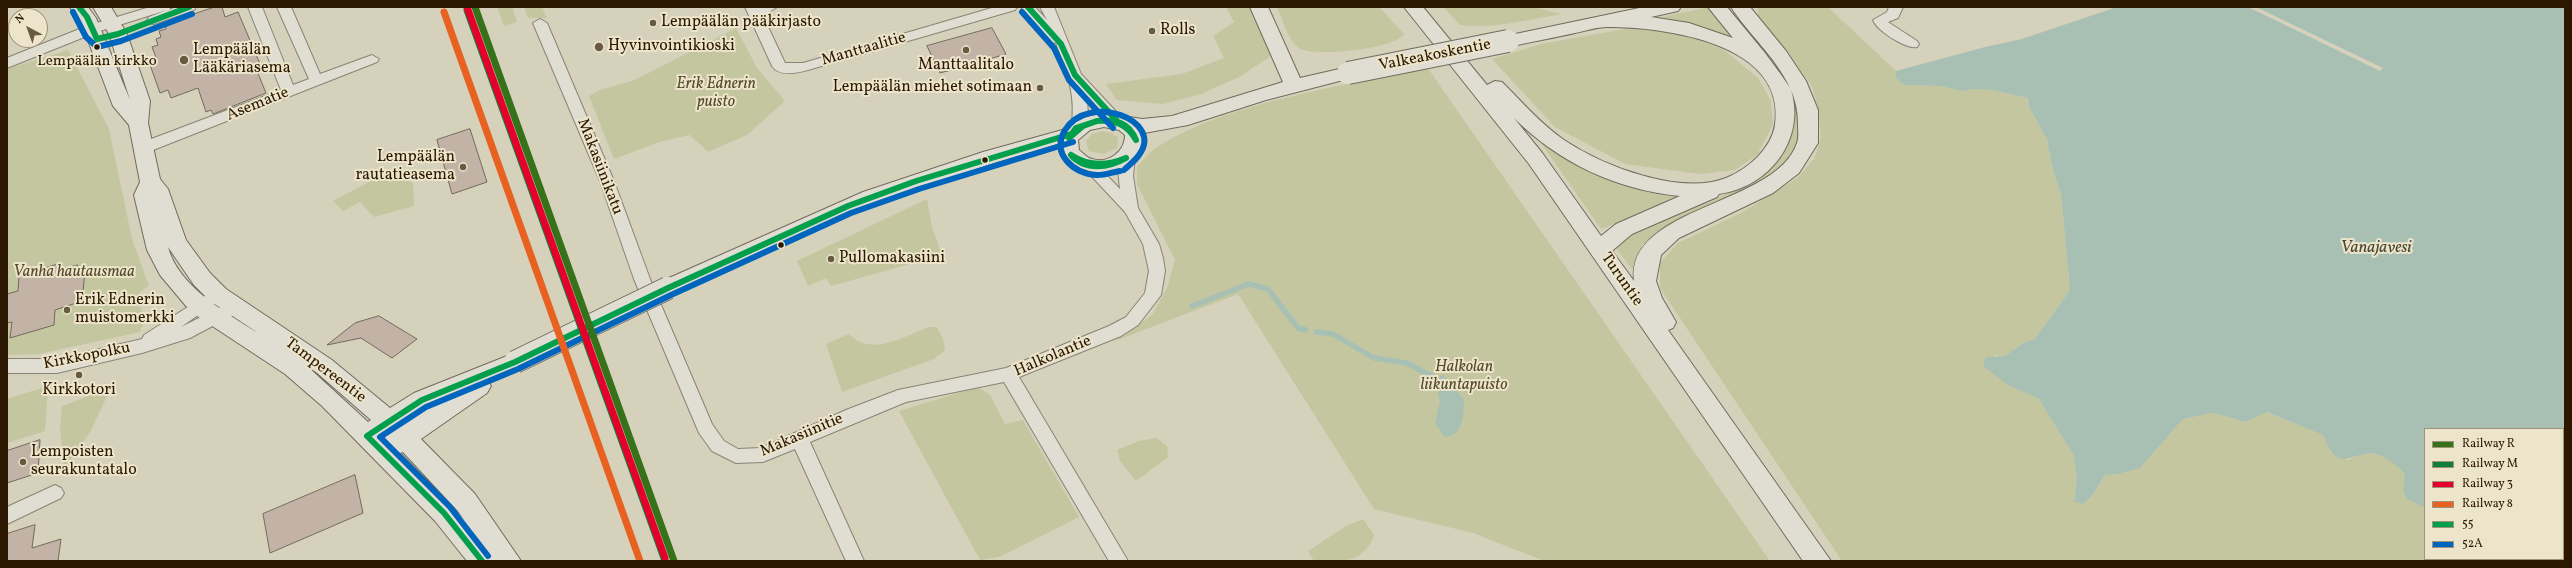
<!DOCTYPE html>
<html>
<head>
<meta charset="utf-8">
<style>
  body { margin:0 }
  #map { position:relative; width:2572px; height:568px; overflow:hidden; background:#d6d1bb; font-family:Vollkorn,serif }
  canvas { display:block }
  .frame { position:absolute; inset:0; border:8px solid #2c1800; pointer-events:none }
  .legend { position:absolute; left:2424px; top:428px; width:140px; height:132px; box-sizing:border-box; background:#ece5cc; border:1px solid #9f937a; margin:0; padding:5px 7px; list-style:none; font-size:12px; color:#2c1800 }
  .legend li { display:flex; align-items:center; gap:8px; height:20px }
  .legend b { width:20px; border:1px solid #9f937a }
  .north { position:absolute; left:8px; top:8px; width:40px; height:40px; box-sizing:border-box; background:#ece5cc; border:1px solid #9f937a; border-radius:50%; rotate:319deg; font-size:11px; font-weight:700; line-height:16px; text-align:center; color:#2c1800 }
  .north::after { content:''; display:block; margin:auto; width:14px; height:18px; background:#685941; clip-path:polygon(50% 0,100% 100%,50% 72%,0 100%) }
</style>
</head>
<body>
<div id="map">
<canvas width="2572" height="568"></canvas>
<div class="frame"></div>
<ul class="legend">
<li><b style="height:5px;background:#357219"></b>Railway R</li>
<li><b style="height:5px;background:#0e7f3c"></b>Railway M</li>
<li><b style="height:5px;background:#e4002b"></b>Railway 3</li>
<li><b style="height:5px;background:#e86120"></b>Railway 8</li>
<li><b style="height:5px;background:#029f4d"></b>55</li>
<li><b style="height:5px;background:#0065bd"></b>52A</li>
</ul>
<div class="north">N</div>
</div>
<script>
const context = document.querySelector('canvas').getContext('2d');
context.lineJoin = 'round';
function fillPath(path, color) { context.fillStyle = color; context.fill(path, 'evenodd'); }
function trace(path, color, width, dash) { context.strokeStyle = color; context.lineWidth = width; context.lineCap = dash ? 'butt' : 'round'; context.setLineDash(dash || []); context.stroke(path); }
function write(font, color, halo, rows, align = 'center') {
  context.font = font + ' Vollkorn,serif'; context.lineWidth = 4; context.setLineDash([]); context.textBaseline = 'middle'; context.strokeStyle = halo; context.fillStyle = color; for (const [text, x, y, turn = 0] of rows) {
    context.save(); context.translate(x, y); context.rotate((+turn || 0) * Math.PI / 180); context.textAlign = isNaN(turn) ? turn : align; if (halo) context.strokeText(text, 0, 0); context.fillText(text, 0, 0); context.restore();
  }
}
fillPath(new Path2D(`
  M497 7H512L517 22 504 26Z
  M524 7H542L547 18H528Z
  M1226 7H1250L1272 55 1241 76 1201 94 1163 104 1117 100 1106 84 1182 74 1224 58 1213 36 1234 22Z
  M1277 7H1379L1404 34C1395 49 1318 57 1301 49 1288 42 1283 20 1277 7Z
  M1443 7H1533L1561 14C1528 20 1494 29 1460 25Z
  M1710 7 1747 52 1657 18Z
  M1758 7H1828L1896 71V78L1904 85 1940 86 1962 91 1973 89 1992 90 2028 98 2029 107 2047 139 2052 167 2061 194 2070 290 2035 339 2023 343 2005 356 1994 355 2008 385 2039 399 2061 432 2073 454 2077 478 2074 502 2092 496 2105 475 2119 474 2140 468 2183 419 2214 413 2245 422 2266 412 2324 435 2330 452 2348 460C2353 458 2360 454 2366 454 2378 452 2406 464 2405 479 2405 483 2403 487 2403 491L2407 499 2425 508V559H2450L2449 561H1842L1660 288V263L1678 243 1741 213 1797 178 1814 159 1821 138 1818 108 1812 86 1758 17Z
  M1731 9 1773 58 1793 88 1802 128 1795 152 1770 179 1657 232 1642 245 1632 269 1616 248C1624 235 1641 229 1654 223 1696 205 1760 189 1786 149 1790 143 1791 133 1793 125Z
  M736 28 757 68 785 101 747 135 708 152 690 135 659 142 614 159 589 96 600 90 635 80Z
  M1625 29 1675 32 1698 39 1724 50 1758 78 1771 101 1773 125 1757 155 1735 170 1700 174 1625 164 1555 127 1492 59 1541 44Z
  M68 50 109 129 132 239 149 286 141 291 136 298 145 318 140 332 39 354 7 355V69Z
  M1427 67 1770 561H1544L1473 533 1374 509 1238 294 1115 341 1152 315 1167 288 1175 260 1137 184V167C1143 161 1149 152 1156 148 1226 102 1345 86 1427 67Z
  M1102 131 1112 133 1118 138 1117 148 1104 154 1089 151 1086 141 1092 134Z
  M1539 140 1561 153 1694 194 1601 229Z
  M397 167 413 184 414 206 374 217 360 202 343 211 333 201Z
  M927 199 932 227 942 255 831 286 826 278 808 286 797 261Z
  M928 327H937L943 339 945 350 934 359 842 392 826 344 849 334C870 357 905 337 928 327Z
  M48 386 45 431 7 443V399Z
  M978 387 990 395 1005 424 1023 420 1079 517 999 557 980 560 899 411Z
  M111 388 90 432 64 471 60 427 62 406Z
  M1156 438 1167 446 1168 457 1136 481 1120 461 1117 450 1139 441Z
  M1363 519 1374 535C1363 565 1340 561 1314 561L1308 551 1346 526Z`), '#c4c6a0');
fillPath(new Path2D(`
  M2117 7H2565V561H2549V559H2563V429H2425V508L2407 499 2403 491C2405 475 2408 474 2393 463 2385 457 2375 452 2365 454 2352 456 2342 465 2331 452 2328 449 2326 440 2323 435L2267 412 2245 422 2214 413 2183 419 2140 468 2119 474 2105 475 2092 496 2083 504 2074 502 2077 478 2073 454 2039 399 2008 385 1984 367V360L1987 357 2005 356 2023 343 2035 339 2070 290 2061 194 2052 167 2047 139 2029 107 2028 98 1992 90 1973 89 1962 91 1940 86 1904 85 1896 78V71L1985 47 2022 39Z
  M1443 375 1464 400C1463 415 1464 436 1445 437L1435 423 1440 401 1435 378Z`), '#a8c0b3');
fillPath(new Path2D(`
  M2248 7H2256L2383 68 2380 71Z`), '#d6d1bb');
trace(new Path2D(`
  M1192 306 1249 284 1268 289 1298 328 1306 330
  M1316 332 1333 334 1374 358 1407 363 1435 378`), '#a8c0b3', 5.5);
const building = new Path2D(`
  M215 7H222L225 17 238 12 260 64 255 66 266 93 213 114 211 110 206 112 198 88 171 98 168 90 160 93 149 62 157 60 152 47 158 45 156 39 161 37 159 31 166 29 165 24Z
  M992 28 1006 54 983 61 984 63 976 66 967 68 966 66 940 73 927 46Z
  M470 129 487 182 452 194 437 140Z
  M59 264 58 270 78 265 77 273 85 271 82 301 55 310 54 325 10 338 12 322 7 323V294L18 291 19 276Z
  M379 316 417 339 392 358 361 338 327 345 355 323Z
  M40 440 38 473 7 483V451Z
  M355 475 363 513 270 553 263 514Z
  M35 525 32 548 61 539 58 561H7V534Z`);
fillPath(building, '#c3b3a7');
trace(building, '#716b5c', 1);
const street = new Path2D(`
  M150 7H171L169 10 176 7H196L194 10 154 24 149 23 147 20 149 17 167 10 97 32 7 68V58L87 26Z
  M248 7H262L293 85 309 79 277 7H291L320 74 372 55 379 59 377 62 148 152H138L136 148 138 144 281 90Z
  M745 7H777L763 16 785 63H803L995 7H1017L1015 10 808 70C797 73 779 77 772 66Z
  M1021 7H1035L1047 20 1040 7H1054L1081 74 1123 119 1125 122 1123 125H1113L1087 99 1088 115 1085 128 1078 133 1073 131 1071 128C1077 98 1067 71 1056 43L1051 42Z
  M1889 7H1903L1898 18 1888 22 1917 41 1919 44 1917 47C1907 50 1876 30 1873 20L1887 12Z
  M540 19 547 23 614 181 650 279 712 424 724 441 738 449 761 448 846 410 898 390 1006 368 1109 326 1126 317 1145 293 1149 271 1143 244 1125 212 1082 166 1089 161 1094 162 1120 189 1118 170 1121 157 1128 152 1133 153 1135 157 1133 176 1138 208 1159 244 1163 258 1165 271 1161 295 1138 325 1121 336 1019 377 1128 561H1109L1004 382 906 402 810 442 864 561H846L795 449 763 462 736 463 712 451 699 433 634 279 600 181 533 23Z
  M208 294 214 296 216 300 214 304 181 327 229 303 235 301 241 303 243 307 241 311 190 338 142 353 57 373H7V359H57L142 339 144 335Z
  M55 485 61 488 64 493 61 498 7 524V507Z`);
const secondary = new Path2D(`
  M70 7H88L96 18 130 100 109 34 93 7H111L127 34 150 101 148 123 160 179 168 189 186 240 210 273 226 289 332 360 390 408 414 393 507 356 515 353 523 356 527 362 523 368 489 383 491 386 487 393 421 439 475 494 521 561H467L435 521 322 406 285 374 191 312 160 275 147 250 134 195 140 182 129 125 113 106 84 30ZM168 247 194 285 210 301 258 333C226 313 178 286 168 247ZM308 367 316 372 371 420 368 422ZM387 435 385 438 383 436ZM403 452 457 510 464 519 400 453Z
  M1250 7H1268L1300 78 1348 67 1355 69 1358 73 1355 77 1266 100 1188 125 1144 133C1152 180 1062 191 1058 144L997 162 877 202 676 294 668 296 660 294 657 288 660 282 863 192 983 152 1066 129 1081 118 1104 113 1142 119 1172 116 1283 82ZM1104 127 1119 130 1125 135C1125 152 1108 164 1092 159 1087 158 1083 153 1079 150L1078 140 1090 130Z
  M1404 7H1423L1487 85 1495 81 1502 82C1522 102 1541 124 1564 140 1603 166 1680 196 1726 178 1748 169 1771 149 1775 125 1787 43 1665 27 1607 27 1597 27 1585 31 1575 33 1553 38 1530 42 1508 47L1501 45 1499 41 1501 37 1644 7H1681L1678 11 1651 17 1689 23 1733 38 1708 7H1727L1765 53C1772 63 1782 75 1790 88 1776 57 1749 35 1731 7H1750L1786 51 1806 81 1818 110V143L1799 173 1773 193 1679 238 1661 255 1656 281 1662 298 1676 322 1673 328 1668 330 1831 561H1803L1529 164ZM1791 90C1796 102 1798 112 1798 125 1798 130 1799 138 1797 143 1776 206 1625 206 1634 281L1612 251 1632 234 1717 197 1719 194C1770 187 1806 139 1791 90ZM1514 118C1559 163 1617 190 1680 196L1616 224 1601 236 1543 154Z`);
trace(street, '#898375', 2);
trace(secondary, '#716b5c', 2);
fillPath(street, '#e0ddd2');
fillPath(secondary, '#e0ddd2');
const secondaryBridge = new Path2D(`
  M1348 73 1508 41
  M515 362 668 288`);
trace(secondaryBridge, '#716b5c', 24, []);
trace(secondaryBridge, '#e0ddd2', 22);
trace(new Path2D(`
  M79 7 87 17 97 39 118 34 189 7
  M1028 7 1061 44 1075 75 1118 122
  M1097 121C1115 119 1129 122 1136 140
  M1097 121C1115 120 1127 124 1136 140
  M1069 138 1076 128 1097 121
  M1069 138 1083 126 1097 121
  M1071 155C1089 167 1107 166 1126 158
  M1071 155C1085 171 1109 168 1126 158
  M482 561 444 513 367 436 422 400 515 362 668 288 848 206 916 181 1071 134`), '#029f4d', 6);
trace(new Path2D(`
  M73 12 86 37 97 47 121 41 192 14
  M1022 12 1054 48 1069 80 1113 128
  M1120 171C1112 172 1104 176 1096 175 1073 173 1051 154 1065 130 1089 92 1165 120 1139 155 1135 161 1129 165 1124 170
  M488 556 450 507 380 437 426 407 518 369 671 295 851 213 919 189 1073 142`), '#0065bd', 6);
trace(new Path2D(`
  M475 7 674 561`), '#357219', 7);
trace(new Path2D(`
  M467 10 665 561`), '#0e7f3c', 7);
trace(new Path2D(`
  M467 7 665 558`), '#e4002b', 7);
trace(new Path2D(`
  M444 12 640 561`), '#e86120', 7);
for (const [x, y, r, color] of [
  [653,23,4,"#685941"],
  [1152,31,4,"#685941"],
  [97,47,3.5,"#2c1800"],
  [599,47,5,"#685941"],
  [966,50,4,"#685941"],
  [184,60,5,"#685941"],
  [1040,88,4,"#685941"],
  [985,160,3.5,"#2c1800"],
  [463,167,4,"#685941"],
  [781,245,3.5,"#2c1800"],
  [831,259,4,"#685941"],
  [67,310,4,"#685941"],
  [79,375,4,"#685941"],
  [23,462,4,"#685941"]
]) { const dot = new Path2D(); dot.arc(x, y, r, 0, 2 * Math.PI); context.fillStyle = color; context.fill(dot); trace(dot, '#ece5cc', 1.5); }
write('15px', '#2c1800', '#ece5cc', [
  ["Lempäälän kirkko",97,62]
]);
write('16px', '#2c1800', '#ece5cc', [
  ["Lempäälän pääkirjasto",661,23],
  ["Rolls",1160,31],
  ["Hyvinvointikioski",608,47],
  ["Lempäälän",193,51],
  ["Lääkäriasema",193,69],
  ["Manttaalitalo",966,66,"center"],
  ["Lempäälän miehet sotimaan",1032,88,"right"],
  ["Lempäälän",455,158,"right"],
  ["rautatieasema",455,176,"right"],
  ["Pullomakasiini",839,259],
  ["Erik Ednerin",75,301],
  ["muistomerkki",75,319],
  ["Kirkkotori",79,391,"center"],
  ["Lempoisten",31,453],
  ["seurakuntatalo",31,471]
], 'left');
write('16px', '#2c1800', '#ece5cc', [
  ["Manttaalitie",864,50,-16],
  ["Valkeakoskentie",1435,56,-11],
  ["Asematie",258,105,-22],
  ["Makasiinikatu",599,167,69],
  ["Turuntie",1621,280,55],
  ["Kirkkopolku",87,357,-11],
  ["Halkolantie",1053,357,-23],
  ["Tampereentie",325,371,37],
  ["Makasiinitie",802,436,-23]
]);
write('italic 16px', '#554a29', '#ece5cc', [
  ["Erik Ednerin",716,85],
  ["puisto",716,103],
  ["Vanha hautausmaa",74,273],
  ["Halkolan",1464,368],
  ["liikuntapuisto",1464,386]
]);
write('italic 17px', '#4c4835', '#ece5cc', [
  ["Vanajavesi",2376,249]
]);
</script>
</body>
</html>
